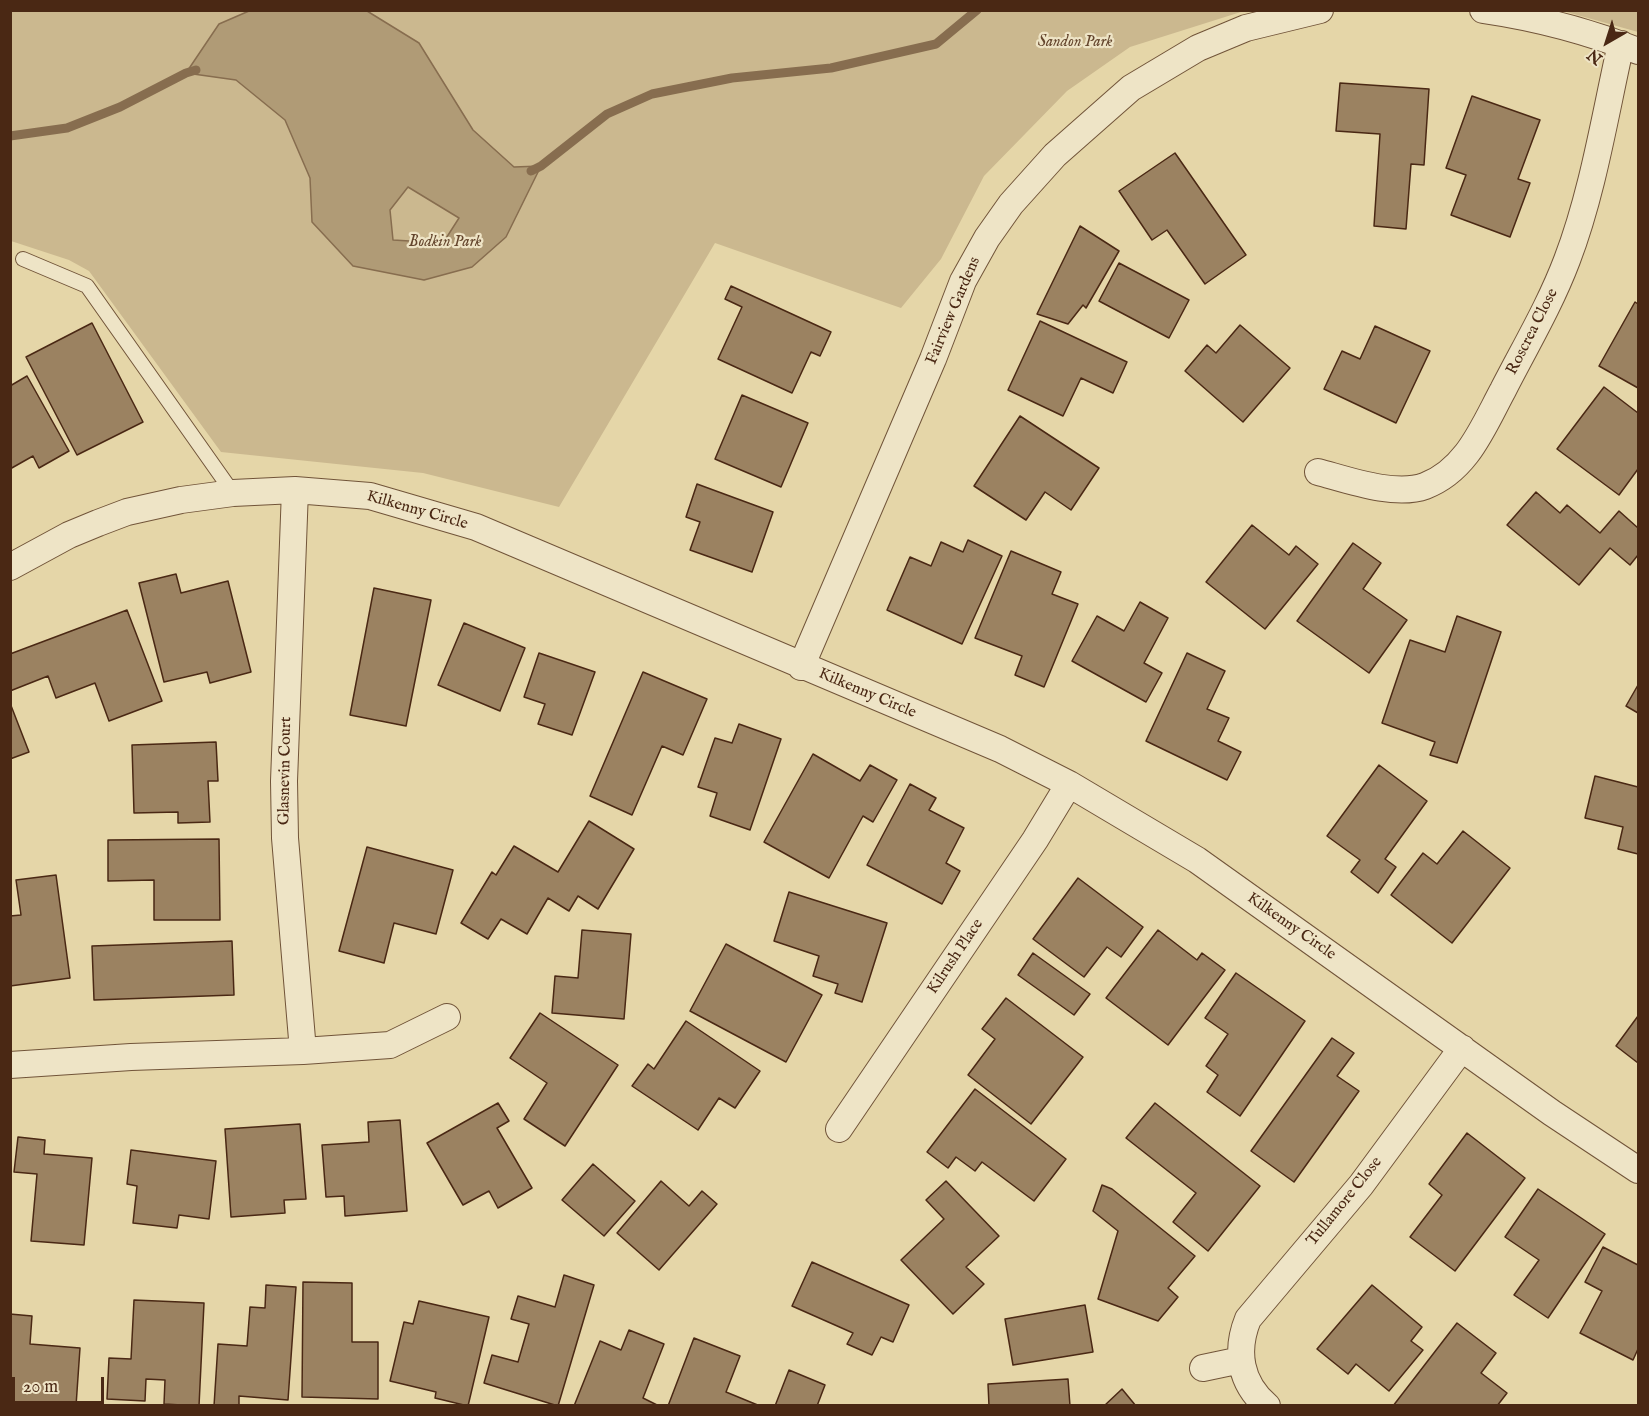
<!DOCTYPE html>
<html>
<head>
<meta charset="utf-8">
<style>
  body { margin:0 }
  #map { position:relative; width:1649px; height:1416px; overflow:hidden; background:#e5d6a8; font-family:"IM FELL English",serif }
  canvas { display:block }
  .frame { position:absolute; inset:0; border:12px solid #4a2814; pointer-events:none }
  .north { position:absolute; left:1577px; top:12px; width:60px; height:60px; -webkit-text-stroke:4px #eee4c6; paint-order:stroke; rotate:219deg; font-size:16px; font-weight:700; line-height:24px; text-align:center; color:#4a2814 }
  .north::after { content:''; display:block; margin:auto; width:21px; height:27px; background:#4a2814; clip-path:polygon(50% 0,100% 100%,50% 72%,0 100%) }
  .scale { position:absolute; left:12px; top:1377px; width:92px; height:27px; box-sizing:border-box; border:3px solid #4a2814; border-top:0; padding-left:8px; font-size:18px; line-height:21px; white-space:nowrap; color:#4a2814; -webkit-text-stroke:4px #eee4c6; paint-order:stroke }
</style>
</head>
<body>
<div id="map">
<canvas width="1649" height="1416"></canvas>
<div class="frame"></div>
<div class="north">N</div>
<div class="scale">20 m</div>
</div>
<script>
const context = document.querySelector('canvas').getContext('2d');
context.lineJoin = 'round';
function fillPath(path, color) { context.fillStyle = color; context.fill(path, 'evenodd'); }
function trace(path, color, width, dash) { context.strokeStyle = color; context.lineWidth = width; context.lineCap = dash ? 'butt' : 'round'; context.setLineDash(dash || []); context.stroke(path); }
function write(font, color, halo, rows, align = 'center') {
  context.font = font + ' "IM FELL English",serif'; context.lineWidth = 4.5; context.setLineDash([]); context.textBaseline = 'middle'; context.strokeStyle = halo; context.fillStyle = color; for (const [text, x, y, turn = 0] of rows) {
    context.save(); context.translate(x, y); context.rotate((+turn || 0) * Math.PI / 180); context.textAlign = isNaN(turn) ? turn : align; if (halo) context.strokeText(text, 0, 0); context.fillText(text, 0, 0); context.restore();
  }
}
fillPath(new Path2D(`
  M11 11H1244L1130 47 1067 91 984 176 941 259 901 308 715 243 559 507 423 473 221 452 89 271 69 260 11 241Z
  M1563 11H1638V32Z`), '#cbb88f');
const water = new Path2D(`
  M249 11H367L419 43 473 130 514 167 541 166 506 237 472 267 424 280 353 266 312 222 310 178 285 120 236 80 186 73 219 24ZM408 187 459 218 443 243 393 240 390 210Z`);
fillPath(water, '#b09b76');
trace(water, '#876d4f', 1.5);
trace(new Path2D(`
  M10 136 67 128 120 107 186 73 196 70
  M531 171 541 166 607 114 652 94 732 78 831 68 936 44 977 10`), '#876d4f', 9);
const building = new Path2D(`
  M1340 83 1429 89 1424 165 1411 164 1406 229 1374 226 1380 134 1336 131Z
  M1472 96 1540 120 1518 179 1530 183 1510 237 1451 215 1466 175 1446 168Z
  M1175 153 1246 255 1205 284 1167 230 1152 240 1119 191Z
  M1080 226 1119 251 1086 308 1083 305 1068 324 1037 314Z
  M1119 263 1189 300 1169 338 1099 301Z
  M731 286 831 332 820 356 811 352 792 393 718 359 742 307 725 299Z
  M1635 302 1638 304V388L1599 366Z
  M1040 321 1127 362 1113 393 1081 378 1063 416 1008 390Z
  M92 323 143 422 77 455 26 357Z
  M1240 325 1290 368 1243 422 1185 371 1207 345 1216 353Z
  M1375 326 1430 351 1396 423 1324 389 1342 351 1360 359Z
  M27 376 69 451 39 468 33 456 10 469V386Z
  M1604 387 1638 413V469L1619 495 1557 449Z
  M742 395 808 423 781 487 715 459Z
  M1020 416 1099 468 1071 510 1045 492 1026 520 974 486Z
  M697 484 773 512 752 572 690 550 700 522 686 517Z
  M1536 492 1560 513 1567 505 1600 533 1619 511 1638 528V555L1630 565 1610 548 1579 585 1507 525Z
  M1252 525 1289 555 1296 546 1318 564 1265 629 1206 582Z
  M968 540 1002 556 962 644 887 610 910 557 931 566 941 542 963 552Z
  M1353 543 1381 563 1363 589 1407 620 1369 673 1297 621Z
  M1011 551 1061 572 1052 594 1078 604 1044 687 1015 675 1022 656 975 638Z
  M176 574 181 593 228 581 251 672 210 683 207 672 164 682 139 583Z
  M374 588 431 600 406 726 350 715Z
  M1140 602 1168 618 1144 663 1162 673 1146 702 1072 661 1097 616 1124 631Z
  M127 610 162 701 109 721 95 683 56 698 48 676 10 691V654Z
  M1457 616 1501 632 1457 763 1430 755 1435 742 1382 723 1410 640 1445 652Z
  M464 623 525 648 500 711 438 685Z
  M539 653 595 672 572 735 538 724 545 704 524 697Z
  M1187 653 1225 671 1207 709 1229 718 1218 741 1241 752 1227 780 1146 741Z
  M643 672 707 699 683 755 662 746 632 815 590 796Z
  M1638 685V713L1626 706Z
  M10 703 29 752 10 759Z
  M739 724 781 739 750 830 710 816 717 793 698 787 715 738 732 743Z
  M216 742 218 781H208L210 822 178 823V812L134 813 132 745Z
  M813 754 860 781 870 765 897 780 873 822 863 816 829 878 764 842Z
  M1379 765 1427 801 1385 859 1396 867 1378 893 1351 872 1360 860 1327 836Z
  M1595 776 1638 787V854L1618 849 1623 827 1585 818Z
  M910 784 936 798 929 810 964 828 946 863 960 871 942 904 867 865Z
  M589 821 634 849 598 909 578 896 569 911 548 898 527 934 501 919 488 939 461 923 492 872 496 875 514 846 558 872Z
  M1463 831 1510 868 1452 943 1391 895 1423 853 1437 864Z
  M219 839 220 920H154V880L108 881V840Z
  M367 847 453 870 436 934 394 923 384 963 339 951Z
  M56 875 70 978 10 986V916L21 915 16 880Z
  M1078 878 1143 927 1121 957 1107 947 1084 977 1033 939Z
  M789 892 887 923 862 1002 835 993 838 984 813 976 819 956 774 941Z
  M582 930 631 934 624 1019 552 1013 555 976 578 978Z
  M1158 930 1197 960 1202 953 1225 970 1168 1045 1106 998Z
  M232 941 234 995 94 1000 92 946Z
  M726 944 822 995 786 1062 690 1011Z
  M1033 953 1090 994 1074 1015 1018 975Z
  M1236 973 1305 1021 1240 1116 1207 1092 1218 1075 1206 1066 1228 1034 1205 1018Z
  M1006 998 1083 1057 1031 1124 968 1075 995 1039 982 1029Z
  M540 1013 618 1065 565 1146 524 1119 547 1083 510 1058Z
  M1638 1016V1063L1616 1046Z
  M686 1021 760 1071 735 1108 719 1098 698 1130 632 1086 648 1064 654 1069Z
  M1332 1038 1354 1053 1337 1076 1359 1091 1294 1182 1251 1151Z
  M975 1089 1066 1159 1034 1201 982 1162 975 1171 956 1157 948 1168 927 1152Z
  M498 1103 509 1121 497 1128 532 1188 498 1208 489 1191 463 1205 427 1143Z
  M1155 1103 1260 1186 1208 1251 1173 1222 1196 1193 1126 1138Z
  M400 1120 407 1211 345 1216 344 1196 326 1197 322 1145 369 1142 368 1122Z
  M300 1124 306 1199 284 1200 285 1213 231 1217 225 1129Z
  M1467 1133 1525 1178 1455 1271 1410 1237 1442 1195 1429 1184Z
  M18 1137 45 1140 44 1154 92 1158 84 1245 31 1241 37 1174 14 1172Z
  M131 1150 216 1161 209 1219 179 1215 177 1228 133 1223 137 1186 127 1184Z
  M593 1164 635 1201 604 1236 562 1200Z
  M661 1181 689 1206 702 1191 717 1204 659 1270 617 1233Z
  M946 1181 999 1236 966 1267 984 1284 953 1314 901 1260 944 1219 926 1200Z
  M1102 1185 1112 1189 1195 1256 1168 1288 1178 1297 1158 1321 1098 1299 1118 1231 1093 1211Z
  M1538 1189 1605 1234 1548 1318 1514 1295 1539 1260 1505 1237Z
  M1603 1247 1638 1265V1349L1633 1360 1580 1333 1602 1291 1585 1282Z
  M812 1262 909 1305 893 1342 881 1337 872 1355 847 1344 853 1333 792 1306Z
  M564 1275 594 1285 558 1406 484 1383 492 1355 518 1362 529 1324 511 1319 518 1296 555 1307Z
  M303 1282 352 1283V1342H378V1399L302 1397Z
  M266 1285 296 1287 288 1400 239 1396V1406H214L218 1344 247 1346 250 1307 265 1308Z
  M1372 1285 1422 1327 1411 1341 1423 1350 1389 1391 1356 1364 1348 1374 1317 1349Z
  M134 1300 204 1303 199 1406 164 1404 165 1380 146 1379 145 1401 107 1399 109 1358 131 1359Z
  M419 1301 489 1317 468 1406 435 1398 436 1392 390 1381 404 1322 413 1324Z
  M1085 1305 1093 1352 1013 1365 1005 1319Z
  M10 1314 32 1316 30 1344 80 1348 76 1406 10 1402Z
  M1457 1323 1496 1353 1481 1373 1507 1393 1497 1406H1393Z
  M629 1330 664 1344 643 1398 659 1406H574L600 1341 621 1350Z
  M694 1338 740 1356 726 1392 760 1406H668Z
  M789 1370 825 1385 817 1406H775Z
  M1068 1379 1070 1406H989L988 1384Z
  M1122 1389 1136 1406H1104Z`);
fillPath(building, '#9b8261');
trace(building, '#4a2814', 1.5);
const lane = new Path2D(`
  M23 259 87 286 233 493`);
const street = new Path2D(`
  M1483 10C1538 18 1587 31 1638 51
  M1318 472C1348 480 1395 497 1425 486 1467 470 1483 427 1503 390 1525 347 1550 305 1567 260 1593 192 1605 115 1621 44
  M295 490 284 781 285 838 303 1051
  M10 567 69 535 98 523 127 512 181 500 233 493 295 490 370 496 476 527 1000 749 1069 784 1197 860 1552 1113 1638 1170
  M801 667 933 359 963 281 987 238 1011 204 1055 155 1131 88 1198 48 1246 28 1320 10
  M10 1065 131 1057 303 1051 390 1045 447 1017
  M839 1129 1035 840 1069 784
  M1203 1368 1241 1360
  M1267 1406C1240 1383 1235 1351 1248 1319L1361 1185 1462 1048`);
trace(lane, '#715439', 16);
trace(street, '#715439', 28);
trace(lane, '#eee4c6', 14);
trace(street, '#eee4c6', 26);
write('italic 16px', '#64452d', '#eee4c6', [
  ["Sandon Park",1075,43],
  ["Bodkin Park",445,243]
]);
write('16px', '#4a2814', '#eee4c6', [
  ["Fairview Gardens",954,311,-67],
  ["Roscrea Close",1533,332,-63],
  ["Kilkenny Circle",417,511,16],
  ["Kilkenny Circle",867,694,23],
  ["Glasnevin Court",286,771,-89],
  ["Kilkenny Circle",1291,927,35],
  ["Kilrush Place",956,957,-56],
  ["Tullamore Close",1345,1202,-51]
]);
</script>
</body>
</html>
